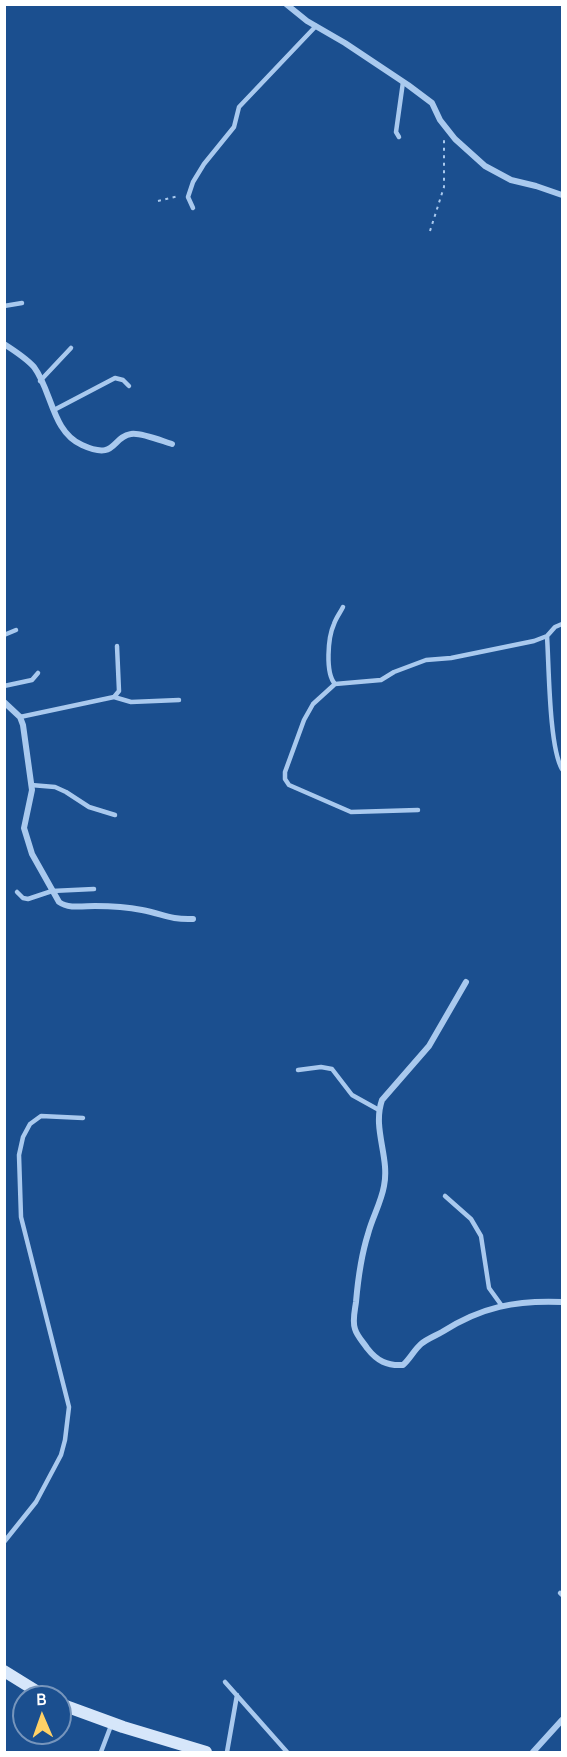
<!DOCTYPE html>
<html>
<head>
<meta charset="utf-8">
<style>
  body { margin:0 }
  #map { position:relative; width:567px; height:1757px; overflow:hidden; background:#1b4f8f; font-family:Manrope,sans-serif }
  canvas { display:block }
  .frame { position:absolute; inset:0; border:6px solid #fff; pointer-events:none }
  .north { position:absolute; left:12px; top:1685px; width:60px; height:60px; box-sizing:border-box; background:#1b4f8f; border:2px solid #7695bc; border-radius:50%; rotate:358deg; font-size:16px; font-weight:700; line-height:24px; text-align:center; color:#fff }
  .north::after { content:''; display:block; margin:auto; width:21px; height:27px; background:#ffd166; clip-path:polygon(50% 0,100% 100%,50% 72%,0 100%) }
</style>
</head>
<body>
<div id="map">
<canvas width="567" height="1757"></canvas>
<div class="frame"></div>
<div class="north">B</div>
</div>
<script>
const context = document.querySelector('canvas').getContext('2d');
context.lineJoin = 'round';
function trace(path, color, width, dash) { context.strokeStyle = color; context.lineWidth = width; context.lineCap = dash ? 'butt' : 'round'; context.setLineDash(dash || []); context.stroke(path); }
trace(new Path2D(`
  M158 201 179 196
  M430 231 444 187V140`), '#a9c9ee', 2, [3, 4.5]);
trace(new Path2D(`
  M399 137 396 132 403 82
  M193 208 188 197 193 182 204 164 234 127 239 107 316 26
  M4 306 22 303
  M40 381 71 348
  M54 410 115 378 123 380 129 386
  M343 607C340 613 336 618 334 624 328 637 325 673 335 684L381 680 394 672 426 660 451 658 534 641 547 636 555 627 562 624
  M4 635 16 630
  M547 636C549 665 549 747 562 769
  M335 684 313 704 304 720 285 772V779L289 785 351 812 418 810
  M4 686 32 680 38 673
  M114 697 131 702 179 700
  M20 717 114 697 119 691 117 646
  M31 785 55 787 66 792 89 807 115 815
  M17 892 23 898 28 899 52 891 94 889
  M298 1070 321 1067 332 1069 352 1095 379 1110
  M445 1196 471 1219 481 1236 489 1288 502 1306
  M4 1542 36 1502 61 1455 65 1440 69 1407 21 1217 19 1155 23 1137 30 1124 41 1116 83 1118
  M560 1593 562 1595
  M225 1682 287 1752
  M101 1752 112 1723
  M227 1752 237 1695`), '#a9c9ee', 4.5);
trace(new Path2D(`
  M286 4 307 21 345 43 408 85 432 103 440 120 455 139 485 166 511 180 536 186 562 195
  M4 344C15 351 26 358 34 367 52 391 52 432 82 445 117 461 111 437 131 434 140 432 162 441 172 444
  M4 702 20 717 23 725 32 790 24 828 32 854 59 902C68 909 84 906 95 906 111 906 127 907 142 910 163 914 170 920 193 919
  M466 982 429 1046 382 1100C372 1129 390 1157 384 1186 381 1203 372 1218 368 1234 361 1256 358 1279 356 1302 355 1310 352 1321 355 1329 357 1336 363 1342 367 1348 377 1361 387 1366 403 1365 410 1359 414 1350 421 1344 427 1339 435 1336 442 1332 481 1307 516 1300 562 1302
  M533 1752 562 1720`), '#a9c9ee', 6);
trace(new Path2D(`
  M4 1671 46 1697
  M60 1704 123 1727 206 1752`), '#d6e6fa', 12);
</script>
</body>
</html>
